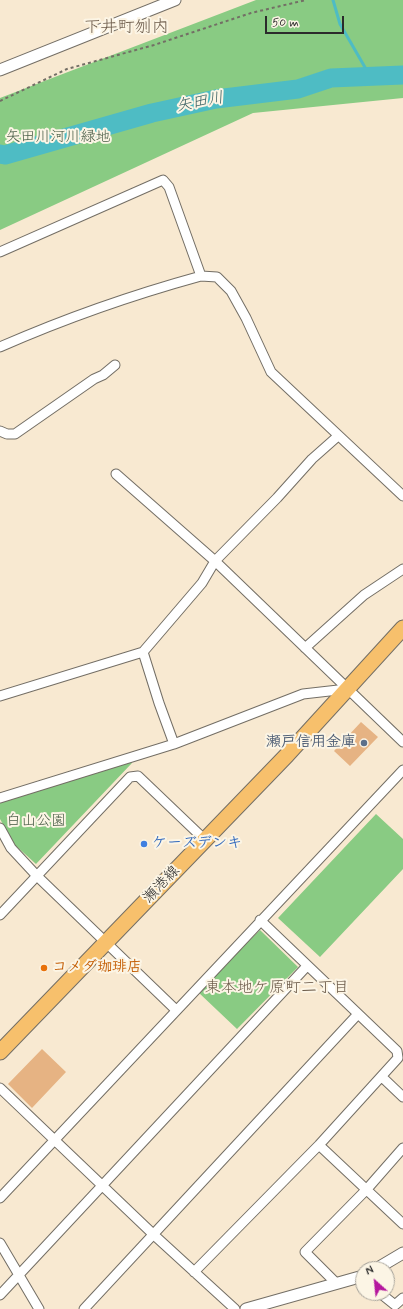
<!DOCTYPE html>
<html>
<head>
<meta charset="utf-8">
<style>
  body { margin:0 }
  #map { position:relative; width:403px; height:1309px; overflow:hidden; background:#f8e9d1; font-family:Mynerve,sans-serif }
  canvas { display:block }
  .north { position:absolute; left:355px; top:1261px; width:40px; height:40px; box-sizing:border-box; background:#fcf5e5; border:1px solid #a8a49b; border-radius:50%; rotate:333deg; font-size:11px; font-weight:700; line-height:16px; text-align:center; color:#2b2b2b }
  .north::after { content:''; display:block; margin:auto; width:14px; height:18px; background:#b5179e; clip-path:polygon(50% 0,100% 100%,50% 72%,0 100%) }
  .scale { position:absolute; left:265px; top:16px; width:79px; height:18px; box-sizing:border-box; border:2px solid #2b2b2b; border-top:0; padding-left:5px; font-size:12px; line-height:14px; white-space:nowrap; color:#2b2b2b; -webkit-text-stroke:3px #fcf5e5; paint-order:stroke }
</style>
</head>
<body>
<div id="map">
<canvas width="403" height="1309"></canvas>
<div class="north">N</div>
<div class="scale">50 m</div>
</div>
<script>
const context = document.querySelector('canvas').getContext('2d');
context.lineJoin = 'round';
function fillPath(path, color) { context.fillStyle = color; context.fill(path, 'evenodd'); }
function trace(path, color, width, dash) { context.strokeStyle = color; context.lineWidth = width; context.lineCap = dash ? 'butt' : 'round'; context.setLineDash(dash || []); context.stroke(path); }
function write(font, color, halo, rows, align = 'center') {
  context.font = font + ' Mynerve,"Klee One",sans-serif'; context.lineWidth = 4; context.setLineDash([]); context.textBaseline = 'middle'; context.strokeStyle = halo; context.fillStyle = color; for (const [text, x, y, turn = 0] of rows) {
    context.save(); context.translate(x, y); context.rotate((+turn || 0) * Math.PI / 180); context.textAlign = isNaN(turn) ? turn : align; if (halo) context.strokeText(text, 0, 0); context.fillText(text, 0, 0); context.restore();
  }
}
fillPath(new Path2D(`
  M256 0H403V98L253 113 0 230V98Z
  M130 761 132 763 36 864 15 845 0 819V802Z
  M376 814 403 839V869L320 957 278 918Z
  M260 930 298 967 237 1029 198 992Z`), '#89cb83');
trace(new Path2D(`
  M333 0 340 24 370 76`), '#4ebcc4', 3);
trace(new Path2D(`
  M0 154 5 155 152 113 216 99 298 89 331 78 403 75`), '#4ebcc4', 19);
fillPath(new Path2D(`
  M361 722 378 737 350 766 334 751Z
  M42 1049 66 1072 32 1108 8 1084Z`), '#e6b383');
const minor = new Path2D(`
  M0 252 163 180 169 187 201 276
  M0 347C66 318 132 295 201 276L217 277 231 291 246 318 271 372 403 496
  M0 431 7 434H15L94 379 103 375 115 365
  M116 474 215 561 403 742
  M305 648 364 595 403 569
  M143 652 159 703 174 744
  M0 696 143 652 202 583 215 561 277 498 312 459 338 436
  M0 798 174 744 303 694 347 689
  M0 828 11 848 37 876 176 1010
  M0 915 130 777 138 776 205 840
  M382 1077 403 1097
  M0 1088 154 1235 235 1309
  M319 1145 403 1224
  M0 1198 403 770
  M0 1243 39 1309
  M194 1272 319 1145 398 1058 397 1051 260 920
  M336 1283 305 1252 367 1189 403 1148
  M380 1293 395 1305 403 1298
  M0 1295 307 966
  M84 1309 358 1014`);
const tertiary = new Path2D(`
  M0 70 175 0
  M376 1269 403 1253
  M246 1309 363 1276`);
const trunk = new Path2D(`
  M0 1052 287 755 403 628`);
trace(minor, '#736e65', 11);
trace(tertiary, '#736e65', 13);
trace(trunk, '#736e65', 17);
trace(new Path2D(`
  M0 101 67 69 154 45 251 13 306 0`), '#736e65', 2, [3, 3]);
trace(minor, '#fff', 9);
trace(tertiary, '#fff', 11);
trace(trunk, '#f7c06c', 15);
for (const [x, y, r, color] of [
  [364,743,4,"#5c6f8a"],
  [144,844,4,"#3f7fe0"],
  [44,968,4,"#e8710a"]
]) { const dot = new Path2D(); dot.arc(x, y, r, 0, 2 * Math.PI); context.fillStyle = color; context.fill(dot); trace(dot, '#fcf5e5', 1.5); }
write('15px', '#475b45', '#fcf5e5', [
  ["矢田川河川緑地",58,138],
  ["白山公園",36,822]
]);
write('bold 15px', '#4e5e75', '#fcf5e5', [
  ["瀬戸信用金庫",356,743]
], 'right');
write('bold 15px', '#366cbe', '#fcf5e5', [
  ["ケーズデンキ",152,844]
], 'left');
write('15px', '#2b2b2b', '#fcf5e5', [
  ["瀬港線",162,885,-46]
]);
write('bold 15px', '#c56008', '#fcf5e5', [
  ["コメダ珈琲店",52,968]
], 'left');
write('italic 16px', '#375e61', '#fcf5e5', [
  ["矢田川",200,103,-11]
]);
write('16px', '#6c5b4a', '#fcf5e5', [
  ["東本地ケ原町二丁目",277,989]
]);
write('17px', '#6c5b4a', '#fcf5e5', [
  ["下井町刎内",126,28]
]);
</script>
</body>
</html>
